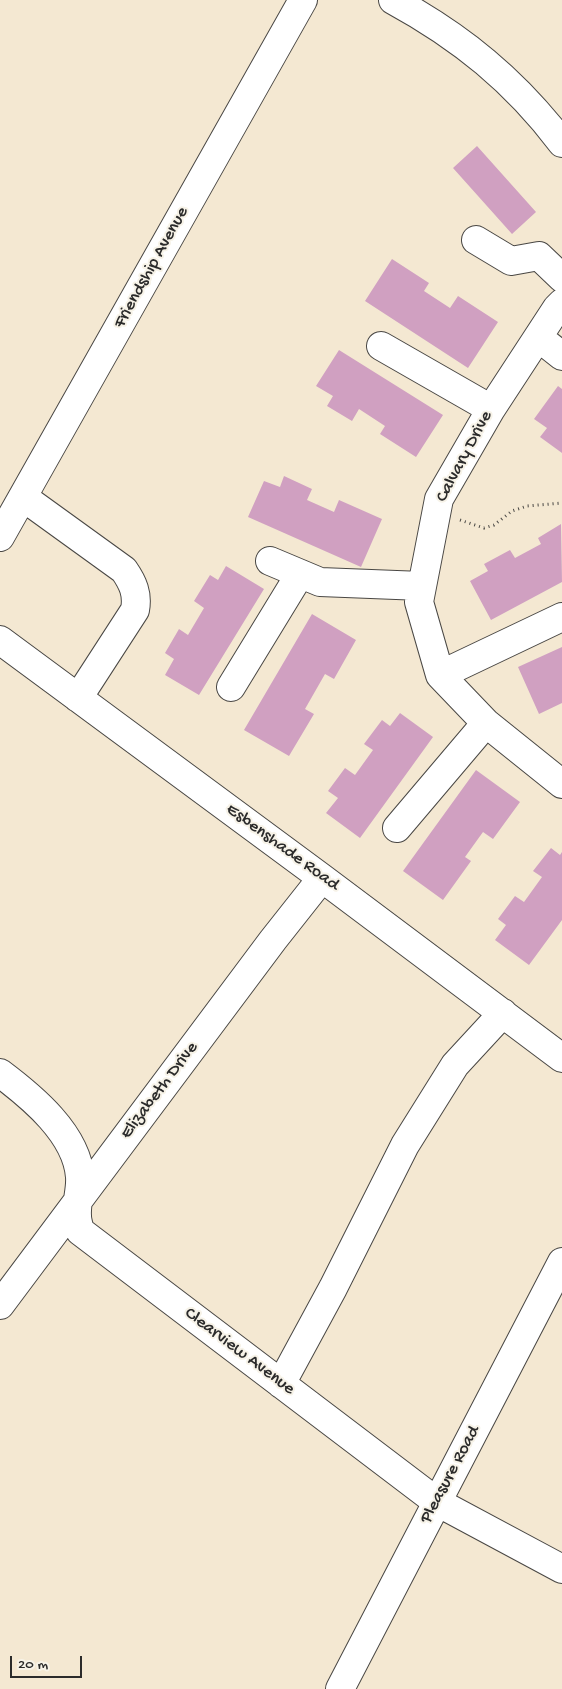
<!DOCTYPE html>
<html>
<head>
<meta charset="utf-8">
<style>
  body { margin:0 }
  #map { position:relative; width:562px; height:1689px; overflow:hidden; background:#f4e8d2; font-family:"Gochi Hand",sans-serif }
  canvas { display:block }
  .scale { position:absolute; left:10px; top:1656px; width:72px; height:22px; box-sizing:border-box; border:2px solid #2b2b2b; border-top:0; padding-left:6px; font-size:15px; line-height:18px; white-space:nowrap; color:#2b2b2b; -webkit-text-stroke:4px #f7f3e8; paint-order:stroke }
</style>
</head>
<body>
<div id="map">
<canvas width="562" height="1689"></canvas>
<div class="scale">20 m</div>
</div>
<script>
const context = document.querySelector('canvas').getContext('2d');
context.lineJoin = 'round';
function fillPath(path, color) { context.fillStyle = color; context.fill(path, 'evenodd'); }
function trace(path, color, width, dash) { context.strokeStyle = color; context.lineWidth = width; context.lineCap = dash ? 'butt' : 'round'; context.setLineDash(dash || []); context.stroke(path); }
function write(font, color, halo, rows, align = 'center') {
  context.font = font + ' "Gochi Hand",sans-serif'; context.lineWidth = 4; context.setLineDash([]); context.textBaseline = 'middle'; context.strokeStyle = halo; context.fillStyle = color; for (const [text, x, y, turn = 0] of rows) {
    context.save(); context.translate(x, y); context.rotate((+turn || 0) * Math.PI / 180); context.textAlign = isNaN(turn) ? turn : align; if (halo) context.strokeText(text, 0, 0); context.fillText(text, 0, 0); context.restore();
  }
}
fillPath(new Path2D(`
  M477 146 536 212 512 234 453 168Z
  M392 259 429 283 424 291 450 308 458 296 498 322 468 368 365 301Z
  M339 350 443 415 416 457 380 434 385 426 359 409 352 421 327 406 333 396 316 386Z
  M558 386 562 389V453L540 437 547 428 534 419Z
  M284 476 312 489 307 500 334 512 339 500 382 519 361 567 248 517 264 481 280 487Z
  M561 524 562 582 491 620 470 581 488 571 484 564 510 550 515 558 541 544 538 538Z
  M226 566 264 589 199 695 165 675 174 659 165 653 179 629 188 635 204 608 194 601 210 575 218 580Z
  M312 614 356 640 334 679 325 674 305 709 314 714 289 756 244 730Z
  M562 647V703L539 714 518 667Z
  M400 713 433 737 360 838 326 813 338 798 328 791 345 768 355 775 373 750 364 744 382 720 390 726Z
  M476 770 520 802 493 839 483 832 465 857 471 861 443 900 403 871Z
  M551 848 560 855 562 852V920L529 965 495 940 506 925 498 919 515 896 524 902 542 877 533 871Z`), '#d0a0c1');
const minor = new Path2D(`
  M393 0C461 37 515 81 562 143
  M476 240 511 261 539 256 562 278
  M562 303 557 308 491 409 439 499 419 602 440 675 486 723 562 784
  M538 337 562 356
  M381 346 491 409
  M23 497 124 570C133 583 138 594 135 610L78 698
  M0 537 303 0
  M270 561 320 582 422 586
  M0 640 322 878 562 1058
  M440 675 562 617
  M231 687 300 574
  M397 828 486 723
  M0 1073C32 1097 77 1134 80 1177 81 1190 76 1203 77 1216 77 1221 79 1226 80 1231L437 1502 562 1569
  M0 1305 273 940 322 878
  M281 1384 333 1288 405 1145 455 1065 503 1013
  M340 1689 562 1262`);
trace(minor, '#494744', 30);
trace(new Path2D(`
  M460 520 484 528 494 525 512 511 527 506 562 503`), '#494744', 3, [1, 4]);
trace(minor, '#fff', 28);
write('18px', '#2b2b2b', '#f7f3e8', [
  ["Friendship Avenue",152,268,-61],
  ["Calvary Drive",465,457,-62],
  ["Esbenshade Road",282,848,36],
  ["Elizabeth Drive",160,1091,-53],
  ["Clearview Avenue",239,1352,37],
  ["Pleasure Road",451,1475,-62]
]);
</script>
</body>
</html>
